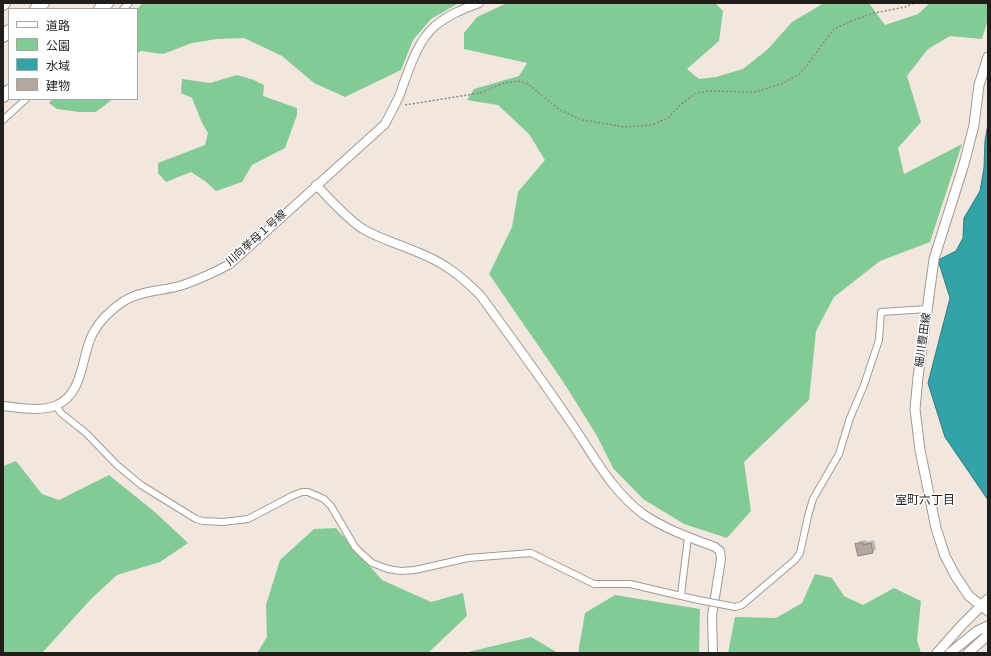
<!DOCTYPE html>
<html>
<head>
<meta charset="utf-8">
<style>
  body { margin:0 }
  #map { position:relative; width:991px; height:656px; overflow:hidden; background:#f1e7de; font-family:"Public Sans","Noto Sans JP",sans-serif }
  canvas { display:block }
  .frame { position:absolute; inset:0; border:4px solid #211d1a; pointer-events:none }
  .legend { position:absolute; left:8px; top:8px; width:130px; height:92px; box-sizing:border-box; background:#fff; border:1px solid #a6a5a3; margin:0; padding:5px 7px; list-style:none; font-size:12px; color:#211d1a }
  .legend li { display:flex; align-items:center; gap:8px; height:20px }
  .legend b { width:20px; border:1px solid #a6a5a3 }
</style>
</head>
<body>
<div id="map">
<canvas width="991" height="656"></canvas>
<div class="frame"></div>
<ul class="legend">
<li><b style="height:5px;background:#fff"></b>道路</li>
<li><b style="height:11px;background:#83cb95"></b>公園</li>
<li><b style="height:11px;background:#33a3a7"></b>水域</li>
<li><b style="height:11px;background:#b2a8a0"></b>建物</li>
</ul>
</div>
<script>
const context = document.querySelector('canvas').getContext('2d');
context.lineJoin = 'round';
function fillPath(path, color) { context.fillStyle = color; context.fill(path, 'evenodd'); }
function trace(path, color, width, dash) { context.strokeStyle = color; context.lineWidth = width; context.lineCap = dash ? 'butt' : 'round'; context.setLineDash(dash || []); context.stroke(path); }
function write(font, color, halo, rows, align = 'center') {
  context.font = font + ' "Public Sans","Noto Sans JP",sans-serif'; context.lineWidth = 3; context.setLineDash([]); context.textBaseline = 'middle'; context.strokeStyle = halo; context.fillStyle = color; for (const [text, x, y, turn = 0] of rows) {
    context.save(); context.translate(x, y); context.rotate((+turn || 0) * Math.PI / 180); context.textAlign = isNaN(turn) ? turn : align; if (halo) context.strokeText(text, 0, 0); context.fillText(text, 0, 0); context.restore();
  }
}
fillPath(new Path2D(`
  M143 3H459L431 19 413 40 401 70 345 97 314 83 282 56 244 38 217 39 192 43 163 54 141 51 137 53V9Z
  M507 3H715L723 11 719 41 687 69 699 79 716 77 743 69 768 49 792 22 824 3H869L885 25 918 14 930 3H988V19L982 39 950 36 928 49 907 76 921 122 898 148 904 174 962 144 930 242 880 261 834 297 816 331 809 400 744 462 751 511 727 538 684 524 643 499 613 468 597 436 564 383 489 274 512 227 518 192 545 160 529 134 498 105 467 100 474 89 519 76 527 63 464 49V33L477 17Z
  M237 75 254 80 264 85 263 96 297 108V115L285 148 252 165 242 182 216 191 205 181 191 172 166 182 158 173V163L205 145 208 133 202 123 192 98 181 93 182 79 210 83Z
  M53 99H113L96 112H79L57 109 49 103Z
  M16 461 42 494 59 500 109 475 156 513 188 543 160 562 117 575 91 599 42 653H3V466Z
  M336 528 382 580 431 602 463 593 467 616 428 653H257L267 637 266 605 280 560 314 529Z
  M815 574 832 578 844 596 863 605 894 588 921 601 917 640 921 653H728L735 617 776 618 802 603Z
  M615 595 700 609 699 653H578L585 613Z
  M531 637 558 653H464Z`), '#83cb95');
const water = new Path2D(`
  M988 124V500L945 437 928 383 950 298 938 260 956 251 963 238 964 218 980 191 984 168 985 141Z`);
fillPath(water, '#33a3a7');
trace(water, '#2e7b7d', 1);
fillPath(new Path2D(`
  M866 540 867 542 874 540 876 549 872 553 856 544 860 541Z`), '#0003');
const building = new Path2D(`
  M863 543V545L871 543 873 553 858 556 855 544Z`);
fillPath(building, '#b2a8a0');
trace(building, '#8e847d', 1);
const minor = new Path2D(`
  M123 9 129 3
  M3 120 26 99
  M56 406 61 413 86 433 117 465 141 485 196 519 203 521 223 522 248 519 292 496 302 492H308L324 499 331 506 355 547 362 554 372 563 388 569 401 571 415 570 468 558 531 553 594 584H630L694 599
  M681 595 688 537
  M735 607 742 605 795 560 800 553 808 516 813 499 839 454 850 418 864 385 879 340 881 312 927 309`);
const tertiary = new Path2D(`
  M316 185C331 200 345 217 363 229 380 239 399 244 417 252 443 262 460 275 480 295 511 337 542 380 572 424 593 455 612 491 643 514 665 529 691 538 715 547L720 551 721 559 712 616 713 653
  M3 406C20 408 41 412 57 405 84 393 81 356 93 333 100 320 112 309 124 301 142 290 164 291 183 285 200 279 215 272 230 264L385 124C390 114 396 104 400 94 408 72 417 41 435 26 448 15 463 9 479 3`);
const secondary = new Path2D(`
  M988 57 979 85 974 125 964 164 934 259 918 377 915 409 920 450 936 528 945 556 955 575 969 596 988 611
  M937 653 962 625 988 599
  M950 653 977 631 988 626
  M968 653 988 635`);
const motorway = new Path2D(`
  M3 4 4 3
  M36 9 43 3
  M100 9 107 3
  M3 36 9 31
  M3 96 9 91`);
trace(minor, '#a39a92', 8);
trace(tertiary, '#a39a92', 10);
trace(secondary, '#a39a92', 11);
trace(motorway, '#a39a92', 14);
trace(new Path2D(`
  M405 105 480 93 504 83 520 81 528 84 560 110 582 120 625 127 652 125 668 118 680 105 696 93 708 91 755 92 781 84 798 75 807 65 834 29 851 21 874 13 905 7 914 3`), '#8f8882', 1.5, [2, 2]);
trace(minor, '#fff', 6);
trace(tertiary, '#fff', 8);
trace(secondary, '#fff', 9);
trace(motorway, '#fff', 12);
const minorBridge = new Path2D(`
  M694 599 735 607`);
trace(minorBridge, '#a39a92', 8, []);
trace(minorBridge, '#fff', 6);
write('11px', '#211d1a', '#fff', [
  ["川向挙母１号線",256,238,-42],
  ["細川豊田線",923,340,-82]
]);
write('12px', '#211d1a', '#fff', [
  ["室町六丁目",925,500]
]);
</script>
</body>
</html>
